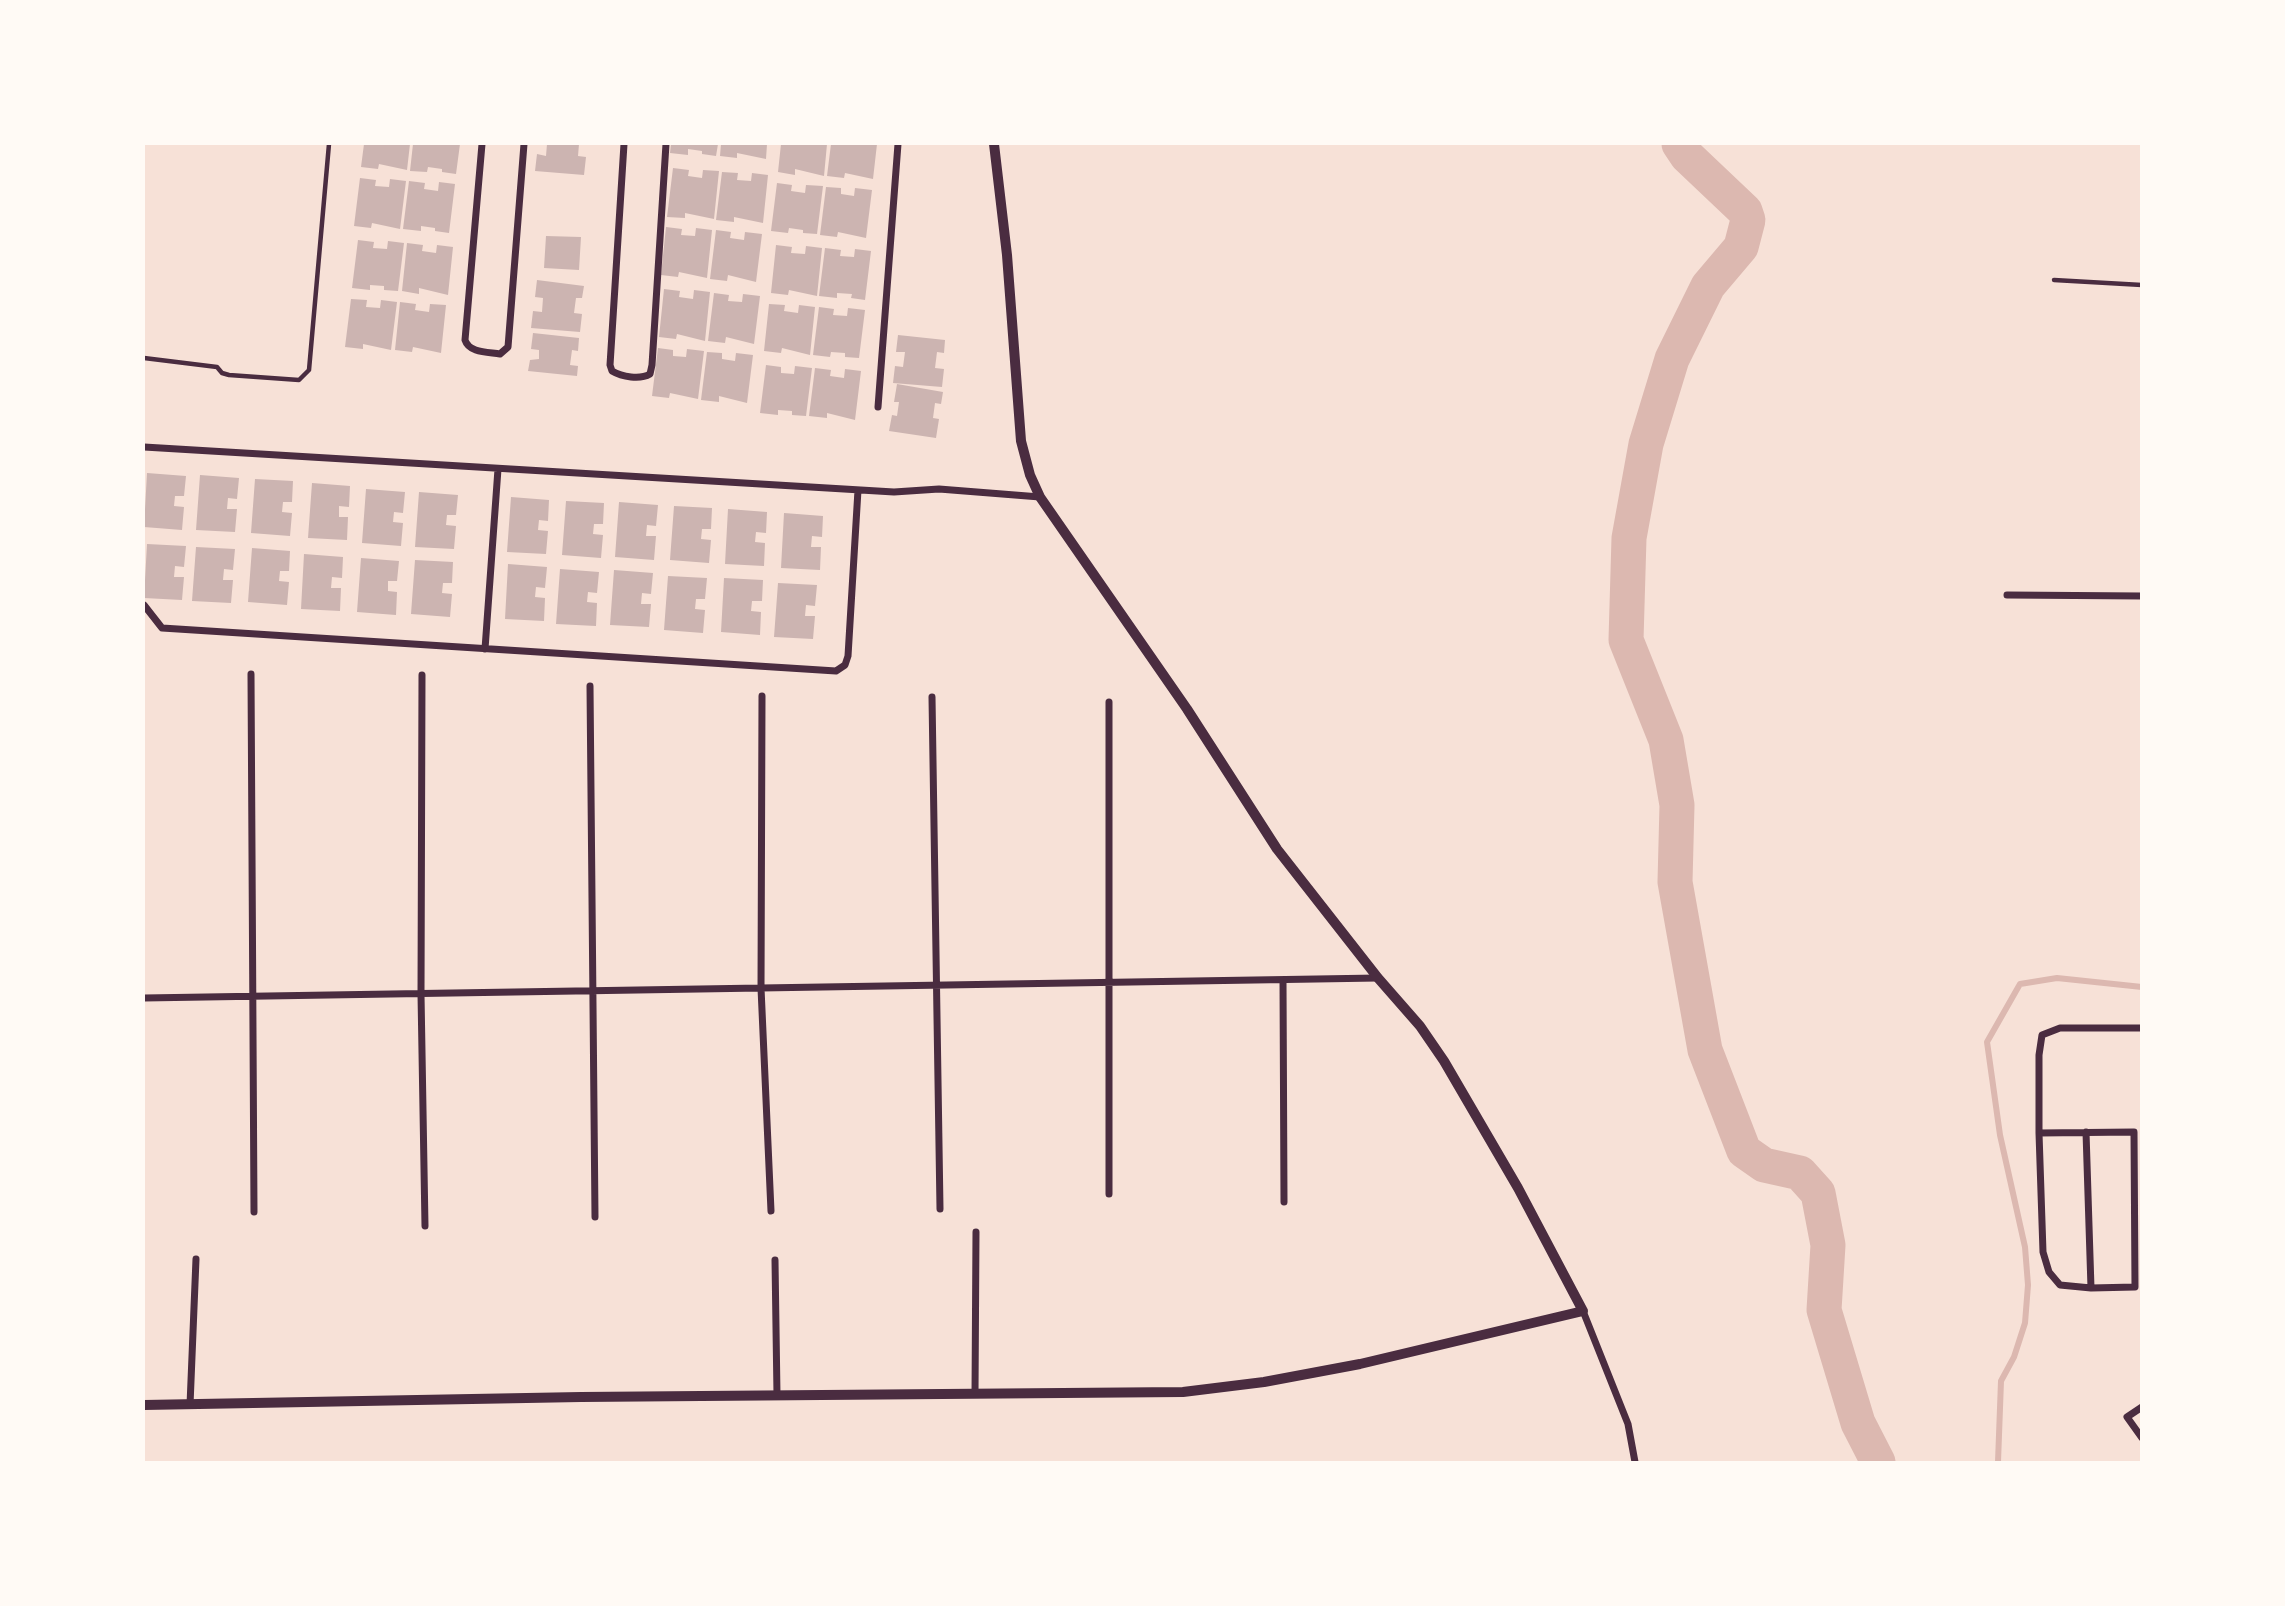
<!DOCTYPE html>
<html>
<head>
<meta charset="utf-8">
<style>
  body { margin:0 }
  #map { position:relative; width:2285px; height:1606px; overflow:hidden; background:#f7e1d7; font-family:"Archivo Narrow",sans-serif }
  canvas { display:block }
  .frame { position:absolute; inset:0; border:145px solid #fffaf5; pointer-events:none }
</style>
</head>
<body>
<div id="map">
<canvas width="2285" height="1606"></canvas>
<div class="frame"></div>
</div>
<script>
const context = document.querySelector('canvas').getContext('2d');
context.lineJoin = 'round';
function trace(path, color, width, dash) { context.strokeStyle = color; context.lineWidth = width; context.lineCap = dash ? 'butt' : 'round'; context.setLineDash(dash || []); context.stroke(path); }
function fillPath(path, color) { context.fillStyle = color; context.fill(path, 'evenodd'); }
trace(new Path2D(`
  M1998 1462 2001 1381 2014 1357 2025 1323 2028 1285 2025 1247 2000 1135 1987 1042 2020 984 2057 978 2142 987`), '#dcb8b0', 6);
trace(new Path2D(`
  M1679 144 1687 156 1745 211 1748 220 1741 247 1708 286 1672 359 1646 444 1629 538 1626 640 1666 740 1677 805 1675 882 1705 1050 1744 1151 1764 1165 1800 1173 1818 1193 1828 1245 1824 1310 1858 1423 1878 1462`), '#dcb8b0', 35);
fillPath(new Path2D(`
  M364 144H410L407 170 379 164 378 169 361 167Z
  M413 144H460L456 174 442 172V169L428 167 427 172 410 171Z
  M547 144H579L578 156 586 157 584 175 535 171 537 154 546 156Z
  M671 144H718L716 156 702 154V151L688 149V155L670 153Z
  M721 144H767L766 159 737 153V158L720 156Z
  M781 144H827L824 176 795 169V175L778 172Z
  M831 144H877L873 179 845 173 844 178 827 176Z
  M673 168 689 170 688 176 702 178 703 170 719 171 714 219 685 213V218L667 217Z
  M722 172 738 173 737 180 751 181 752 173 768 175 763 223 734 217V222L716 220Z
  M360 178 376 180 375 186 389 187 390 179 406 181 400 229 372 223 371 228 354 226Z
  M409 181 425 183 424 189 438 191 439 182 455 184 449 233 435 231V228L421 226V231L403 229Z
  M777 183 792 185 791 191 805 193 806 185 823 186 817 234 803 233V230L789 228 788 233 771 231Z
  M826 187 841 188V194L854 196 855 188 872 190 866 238 838 232 837 237 820 235Z
  M666 227 682 229 681 235 695 236 696 228 712 230 707 278 679 272 678 277 661 275Z
  M716 230 731 232 730 238 744 240 745 232 762 234 756 282 728 275 727 281 710 279Z
  M546 236 581 237 579 270 544 268Z
  M358 240 374 242 373 248 387 249 388 241 404 243 398 291 384 290V286L370 285V290L352 288Z
  M407 243 423 245 422 251 436 253 437 245 453 247 448 295 419 288V294L402 291Z
  M776 245 792 247 791 253 805 254 806 246 822 248 817 296 789 290 788 295 771 293Z
  M825 248 841 250 840 256 854 257 855 249 871 251 865 300 851 298 852 294 837 293V298L819 296Z
  M537 280 584 286 582 298H576L574 313 582 314 580 332 531 328 533 311 542 312 543 298 535 297Z
  M664 289 680 291 679 297 693 299 694 290 710 292 705 341 677 334 676 339 659 337Z
  M714 293 729 295 728 301 742 302 743 294 760 296 754 344 726 337 725 343 708 341Z
  M351 299 367 300 366 307 380 308 381 300 397 302 391 350 363 344V349L345 347Z
  M400 302 416 304 415 310 429 312 430 304 446 305 441 353 413 347 412 352 395 350Z
  M769 304 785 305 784 311 798 313 799 305 815 307 810 355 782 348 781 353 764 351Z
  M819 307 834 309 833 315 847 316 848 308 865 310 859 358 845 357V353L831 352 830 357 813 355Z
  M533 333 579 338 578 351 572 350 570 365 578 366 577 376 528 371 530 360 539 359V350L531 349Z
  M898 335 945 340 944 353 937 352 935 368 944 369 942 387 893 383 895 366 903 367 905 352H896Z
  M658 348 673 350V356L686 357 687 349 704 351 698 399 670 393 669 398 652 396Z
  M707 352 722 353V359L735 361 736 353 753 355 747 403 719 396V402L701 400Z
  M766 365 781 367V373L794 374 795 366 812 368 806 416 792 415V411L778 410V415L760 413Z
  M815 368 831 370 830 376 844 378 845 369 861 371 855 420 827 413V418L809 416Z
  M897 384 943 392 941 404 935 403 933 418 939 419 936 438 889 431 892 415 897 416 899 402H894Z
  M147 473 186 476 184 496H175L174 506 184 507 182 530 144 527Z
  M200 475 239 478 237 499 228 498 227 509H237L235 532 196 530Z
  M255 479 293 481 292 502H283L282 512 292 513 290 536 251 533Z
  M312 483 350 486 349 507 339 506V517H348L347 540 308 538Z
  M366 489 405 492 403 513 394 512 393 522 403 523 401 546 362 543Z
  M419 492 458 495 456 515H447L446 525 456 526 454 549 415 547Z
  M511 497 549 500 548 521 539 520 538 530 548 531 546 554 507 552Z
  M566 501 604 503 603 524H594L593 534 603 535 601 558 562 555Z
  M619 502 658 505 656 526 647 525 646 536H656L654 560 615 557Z
  M674 506 712 508 711 529H702L701 539 711 540 709 563 670 560Z
  M728 509 767 512 766 533 756 532 755 542 765 543 764 566 725 564Z
  M784 513 823 516 822 537 812 536 811 547H821L820 570 781 568Z
  M147 544 186 546 184 567 175 566 174 577H184L182 600 144 598Z
  M196 547 235 549 233 570 224 569 223 580H233L231 603 192 601Z
  M252 548 290 551 289 571H280L279 581 289 582 287 605 248 602Z
  M304 554 343 557 342 578 332 577 331 588H341L340 611 301 609Z
  M361 558 399 561 397 581H388V591L397 592 396 615 357 612Z
  M415 560 453 562 452 583H443L442 593 452 594 450 617 411 614Z
  M508 564 547 567 545 588 536 587 535 597 545 598 544 621 505 619Z
  M560 569 599 572 597 593 588 592 587 602 597 603 596 626 556 624Z
  M614 570 653 573 651 594 642 593 641 604H651L649 627 610 625Z
  M668 576 707 578 705 599H696L695 609 705 610 703 633 664 630Z
  M724 578 763 580 762 601H752L751 611 761 612 760 635 721 632Z
  M778 583 817 585 815 606 806 605 805 616H815L813 639 774 637Z`), '#ccb4b1');
trace(new Path2D(`
  M2054 280 2142 285
  M144 358 217 367 222 373 229 375 299 380 309 370 329 144`), '#4a2c40', 4.5);
trace(new Path2D(`
  M482 144 465 340C469 353 488 352 500 354L508 347 524 144
  M624 144 610 365 612 371C622 377 640 380 650 374L652 365 666 144
  M878 407 898 144
  M144 447 894 492 939 489 1040 497
  M2007 595 2142 596
  M144 605 162 628 836 671 845 665 848 656 858 490
  M485 649 498 469
  M251 674 254 1212
  M422 675 421 994 425 1226
  M590 686 595 1217
  M762 696 761 988 771 1211
  M932 697 940 1209
  M1109 702V1194
  M1283 980 1284 1202
  M144 998 1378 978
  M2086 1132 2091 1288
  M2039 1133 2134 1132 2135 1287 2091 1288 2060 1285 2049 1272 2043 1252 2039 1133V1055L2042 1035 2060 1028H2142
  M775 1260 777 1395
  M1583 1311 1628 1424 1635 1462
  M975 1394 976 1232
  M190 1405 196 1259
  M2142 1407 2127 1417 2142 1438`), '#4a2c40', 7);
trace(new Path2D(`
  M144 1405 581 1397 1183 1392 1264 1382 1360 1364 1583 1311 1518 1188 1444 1061 1420 1026 1378 978 1277 849 1187 709 1040 497 1030 475 1021 441 1007 255 994 144`), '#4a2c40', 10);
</script>
</body>
</html>
